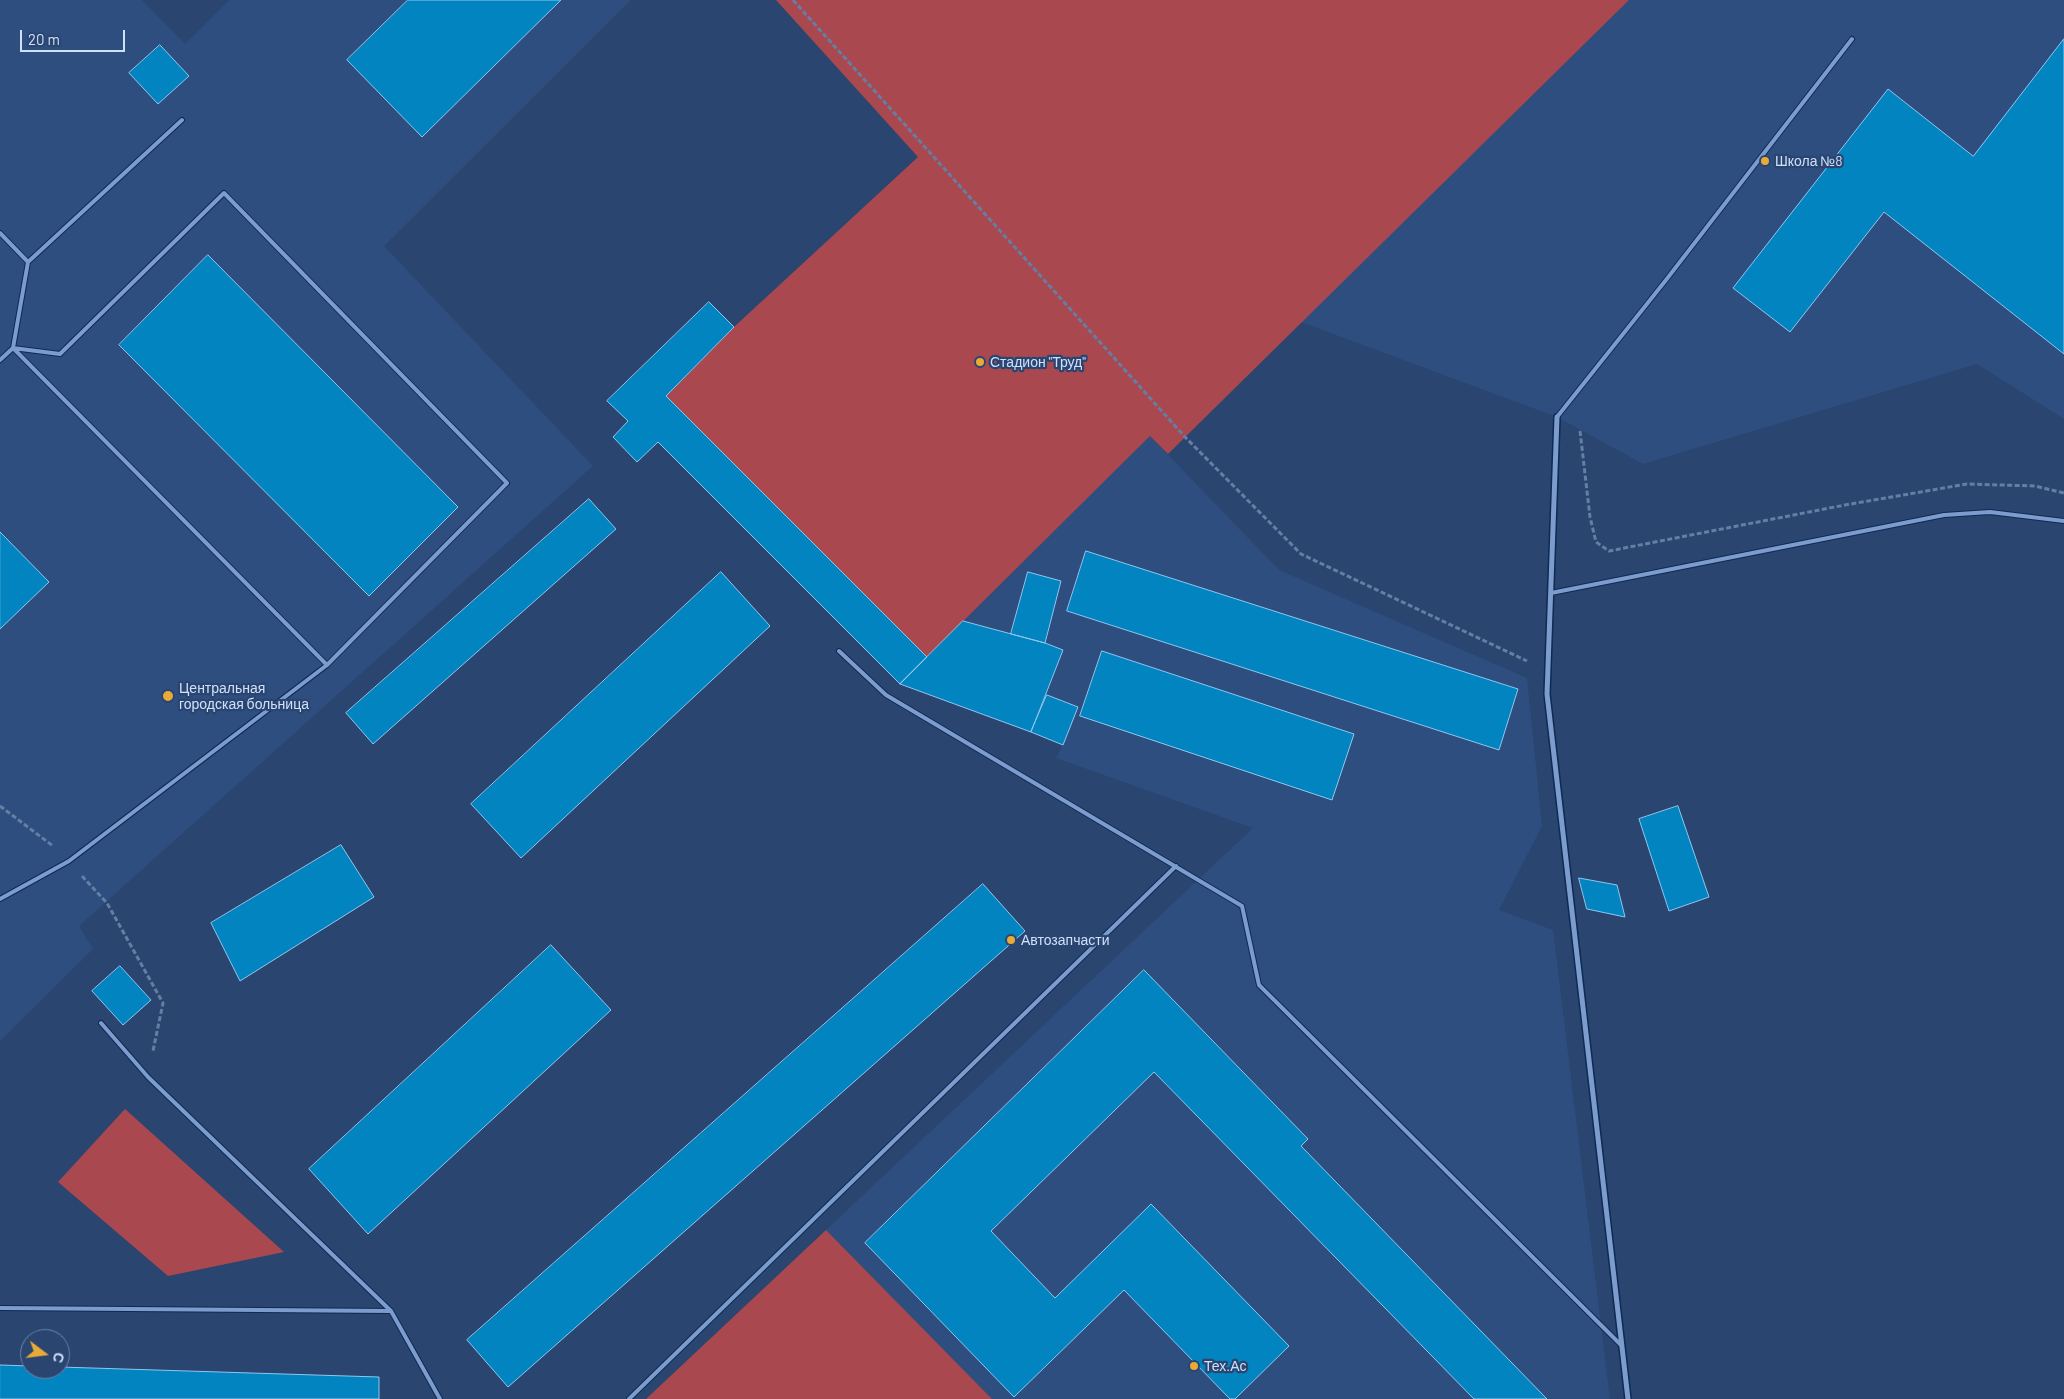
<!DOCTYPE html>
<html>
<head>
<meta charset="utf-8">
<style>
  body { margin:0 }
  #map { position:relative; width:2064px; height:1399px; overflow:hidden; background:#294570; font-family:Barlow,sans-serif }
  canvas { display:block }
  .north { position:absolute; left:20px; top:1329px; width:50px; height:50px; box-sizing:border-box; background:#294570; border:1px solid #6b83a8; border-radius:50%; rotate:105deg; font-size:14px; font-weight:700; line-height:20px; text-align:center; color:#cfe0fb }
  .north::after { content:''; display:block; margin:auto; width:18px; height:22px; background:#e8ab37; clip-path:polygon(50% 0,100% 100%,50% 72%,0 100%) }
  .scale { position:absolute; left:20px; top:30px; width:105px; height:22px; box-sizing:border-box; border:2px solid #cfe0fb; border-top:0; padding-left:6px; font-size:15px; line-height:18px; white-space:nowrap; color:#cfe0fb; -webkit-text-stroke:4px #294570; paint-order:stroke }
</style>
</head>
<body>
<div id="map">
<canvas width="2064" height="1399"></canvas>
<div class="north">С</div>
<div class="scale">20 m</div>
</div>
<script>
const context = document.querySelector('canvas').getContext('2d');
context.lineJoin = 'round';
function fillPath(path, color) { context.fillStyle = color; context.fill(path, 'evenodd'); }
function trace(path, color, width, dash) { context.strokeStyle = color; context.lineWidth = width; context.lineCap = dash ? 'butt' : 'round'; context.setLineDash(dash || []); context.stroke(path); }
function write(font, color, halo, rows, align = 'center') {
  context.font = font + ' Barlow,sans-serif'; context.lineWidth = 4.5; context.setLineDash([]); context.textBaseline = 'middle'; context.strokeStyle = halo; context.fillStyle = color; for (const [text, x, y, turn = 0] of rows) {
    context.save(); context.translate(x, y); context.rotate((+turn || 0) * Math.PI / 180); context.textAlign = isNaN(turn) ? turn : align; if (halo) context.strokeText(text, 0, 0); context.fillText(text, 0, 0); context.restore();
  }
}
fillPath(new Path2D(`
  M0 0H142L185 44 229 0H631L384 246 593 466 79 926 93 949 0 1041Z
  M1629 0H2064V419L1977 364 1643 464 1557 417 1301 322Z
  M1150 436 1279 570 1527 678 1542 826 1499 910 1553 930 1610 1399H992L826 1230 1253 828 1056 758 1063 745 900 684Z`), '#2e4e80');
fillPath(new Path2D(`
  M776 0H1629L1168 454 1150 436 927 657 666 396 734 327 918 157Z
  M125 1109 284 1252 168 1276 58 1182Z
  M826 1230 992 1399H646Z`), '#a9494f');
const building = new Path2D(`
  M408 0H561L422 137 347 60Z
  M2064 39V354L1884 212 1790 332 1733 288 1888 89 1973 156Z
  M160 45 189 76 158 104 129 73Z
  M208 255 458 507 369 596 119 345Z
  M709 302 734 327 666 396 927 657 900 684 658 442 637 462 613 437 628 421 607 401Z
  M589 499 616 529 373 744 346 713Z
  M0 532 49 582 0 629Z
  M1086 551 1518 689 1499 750 1067 611Z
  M721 572 770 626 521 858 471 804Z
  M1028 572 1061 581 1045 643 1011 634Z
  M963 621 1045 643 1063 650 1031 732 900 684Z
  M1102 651 1354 734 1332 800 1080 716Z
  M1047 695 1078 707 1063 745 1031 732Z
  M1678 806 1709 897 1669 911 1639 819Z
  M341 845 374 897 240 981 211 923Z
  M1579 878 1617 885 1625 917 1587 909Z
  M983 884 1025 931 508 1387 467 1340Z
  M551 945 611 1010 368 1234 309 1169Z
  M120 966 151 1000 123 1025 92 991Z
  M1144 970 1308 1139 1301 1146 1547 1399H1474L1154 1072 991 1231 1055 1298 1151 1204 1289 1346 1235 1399H1230L1124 1290 1014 1397 865 1243Z
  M0 1365 30 1366V1369H60V1367L379 1377V1399H0Z`);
fillPath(building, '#0284c0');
trace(building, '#8ec7ef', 1);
const lane = new Path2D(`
  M224 193 507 483 327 665 13 348 60 354Z
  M0 233 28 262
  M0 360 13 348 28 262 182 120
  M1557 417 1666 280 1852 39
  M1551 593 1944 515 1990 512 2064 521
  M839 651 886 695 1242 906 1259 985 1621 1345
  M0 899 69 861 327 665
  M101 1023 148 1077 391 1311
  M0 1308 391 1311 440 1399
  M629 1399 1176 866`);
const street = new Path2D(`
  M1557 417 1547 694 1628 1399`);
trace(lane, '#0f2a53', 6);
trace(street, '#0f2a53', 8);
trace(new Path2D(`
  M793 0 1185 437 1301 554 1527 661
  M1580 431 1590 517 1596 542 1609 551 1845 505 1967 484 2035 486 2064 493
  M0 806 53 846
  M82 876 107 903 163 1003 153 1051`), '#667ea3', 3, [5, 2.5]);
trace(lane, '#7c9ccd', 4);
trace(street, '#7c9ccd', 5);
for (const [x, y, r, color] of [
  [1765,161,5,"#e8ab37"],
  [980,362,5,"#e8ab37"],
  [168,696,6,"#e8ab37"],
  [1011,940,5,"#e8ab37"],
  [1194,1366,5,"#e8ab37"]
]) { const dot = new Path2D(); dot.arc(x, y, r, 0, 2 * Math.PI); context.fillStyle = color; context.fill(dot); trace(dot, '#294570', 2); }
write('14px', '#cfe0fb', '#294570', [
  ["Школа №8",1775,161],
  ["Стадион \"Труд\"",990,362],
  ["Центральная",179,688],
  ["городская больница",179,704],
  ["Автозапчасти",1021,940],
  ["Тех.Ас",1204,1366]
], 'left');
</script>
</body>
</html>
